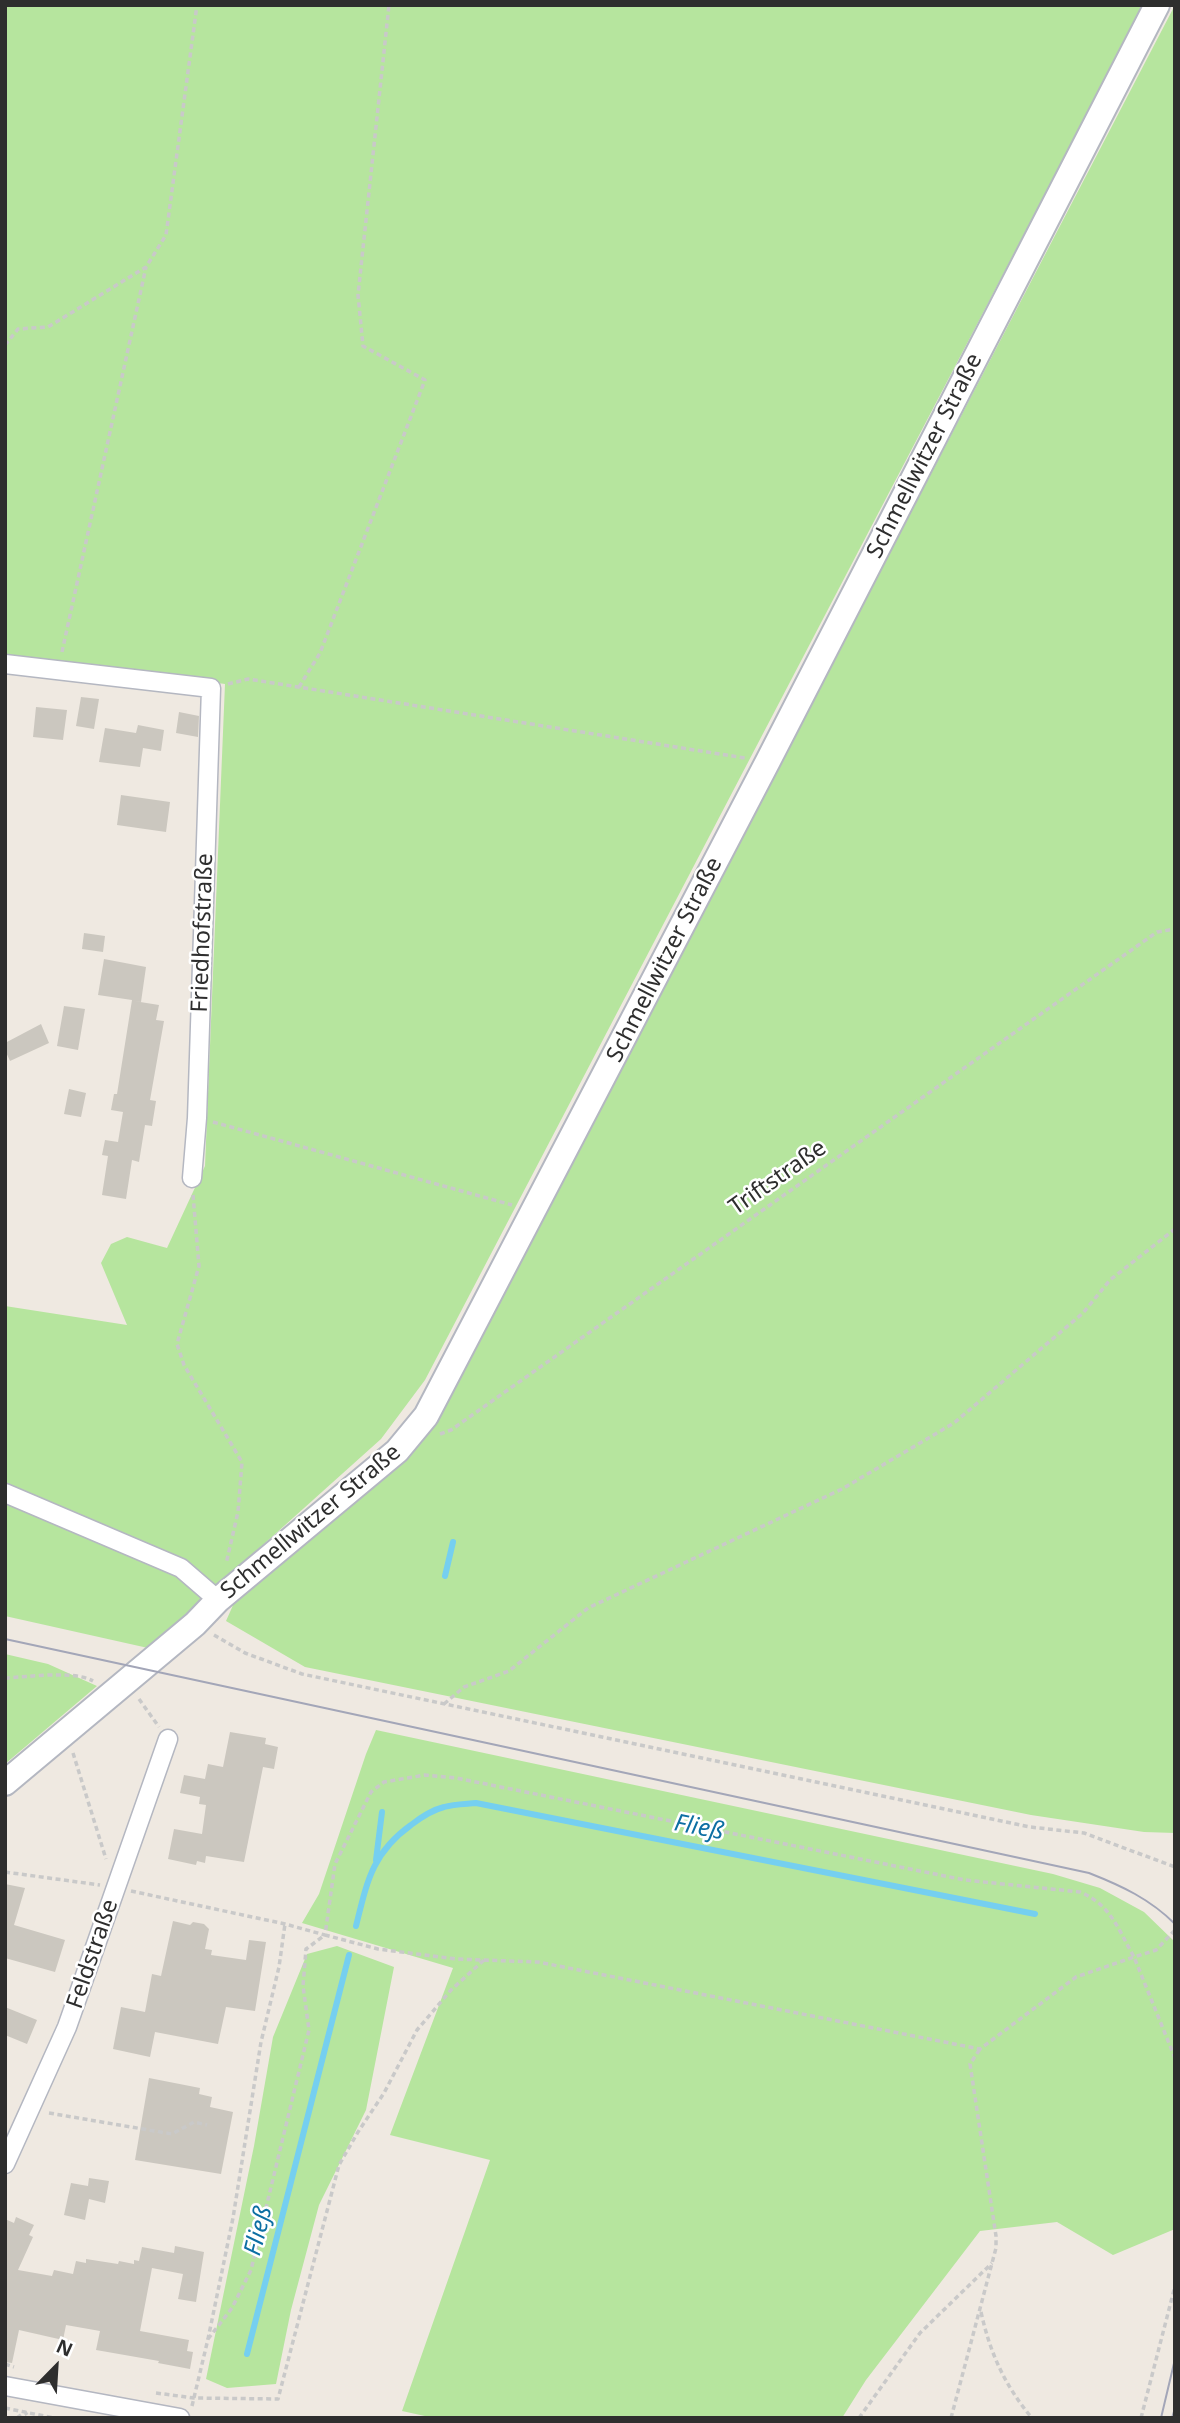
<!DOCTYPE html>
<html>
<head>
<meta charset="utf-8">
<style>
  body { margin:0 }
  #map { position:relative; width:1180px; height:2423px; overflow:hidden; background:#efe9e1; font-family:"Noto Sans",sans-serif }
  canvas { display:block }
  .frame { position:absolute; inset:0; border:7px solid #2e2e2e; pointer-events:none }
  .north { position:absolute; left:21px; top:2332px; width:70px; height:70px; -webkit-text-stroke:5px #fff; paint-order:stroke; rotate:24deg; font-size:19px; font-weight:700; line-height:28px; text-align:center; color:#2e2e2e }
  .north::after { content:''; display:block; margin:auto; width:24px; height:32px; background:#2e2e2e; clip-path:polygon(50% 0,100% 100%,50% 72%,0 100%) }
</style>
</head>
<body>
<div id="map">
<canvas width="1180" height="2423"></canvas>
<div class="frame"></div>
<div class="north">N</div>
</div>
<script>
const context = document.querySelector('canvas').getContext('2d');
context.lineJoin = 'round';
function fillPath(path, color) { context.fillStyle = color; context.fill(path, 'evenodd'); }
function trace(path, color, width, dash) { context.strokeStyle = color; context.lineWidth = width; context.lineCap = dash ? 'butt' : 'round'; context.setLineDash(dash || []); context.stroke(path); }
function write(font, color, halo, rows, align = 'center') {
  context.font = font + ' "Noto Sans",sans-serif'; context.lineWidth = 5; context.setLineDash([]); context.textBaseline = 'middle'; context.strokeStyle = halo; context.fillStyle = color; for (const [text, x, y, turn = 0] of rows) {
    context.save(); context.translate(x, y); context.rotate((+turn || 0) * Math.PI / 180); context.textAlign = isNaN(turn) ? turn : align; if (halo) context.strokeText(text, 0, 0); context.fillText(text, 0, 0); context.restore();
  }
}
fillPath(new Path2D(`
  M5 5H1144L425 1380 381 1439 148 1648 5 1616V1306L127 1325 101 1263 111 1244 127 1237 167 1248 205 1166 225 684 5 654Z
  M1175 5V1833L1144 1832 1031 1815 305 1667 226 1621 234 1603 400 1465 458 1382Z
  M5 1654 48 1664 97 1686 5 1764Z
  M376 1730 1053 1874 1100 1888 1144 1912 1175 1942V2229L1113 2255 1057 2222 980 2231 866 2380 842 2418H434L402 2411 490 2160 390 2135 453 1968 302 1923 319 1894 366 1754Z
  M337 1946 394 1967 366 2110 319 2205 291 2310 276 2384 227 2388 206 2379 254 2146 273 2037 307 1954Z`), '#b6e59e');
trace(new Path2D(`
  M445 1576 453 1542
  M376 1860 382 1812
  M356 1926C367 1882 372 1853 411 1825 420 1818 432 1810 444 1807 454 1804 466 1804 476 1803L1035 1914
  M247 2354 349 1955`), '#75cff0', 6);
fillPath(new Path2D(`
  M81 697 99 699 94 729 76 726Z
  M36 707 67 710 63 740 33 737Z
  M179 712 199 716 198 737 176 733Z
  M138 725 164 730 161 751 143 748 140 767 99 762 105 728 136 733Z
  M121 795 170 802 166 832 117 825Z
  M84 933 105 936 103 952 82 949Z
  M104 959 146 967 141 1002 134 1001 159 1005 156 1020 164 1021 150 1100 156 1101 152 1126 145 1125 139 1162 132 1160 126 1199 102 1195 108 1156 102 1155 105 1140 118 1142 123 1112 111 1110 114 1094H117L132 1000 98 995Z
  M64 1006 85 1009 78 1050 57 1046Z
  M41 1024 49 1043 10 1061 5 1050V1043Z
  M69 1089 86 1093 81 1117 64 1114Z
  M230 1732 266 1738 265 1744 278 1747 274 1769 263 1767 244 1862 206 1856 205 1863 197 1861 196 1865 168 1859 174 1829 202 1834 206 1805 199 1804 200 1797 180 1793 184 1775 205 1779 208 1764 223 1767Z
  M5 1884 25 1888 14 1925 65 1940 55 1972 5 1958Z
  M173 1921 190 1925 193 1922 204 1924 209 1929 205 1949 212 1950 211 1955 246 1960 249 1940 266 1942 255 2011 226 2007 218 2044 155 2032 150 2057 113 2049 121 2007 145 2012 152 1974 161 1976Z
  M5 2007 37 2020 27 2044 5 2035Z
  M149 2078 200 2088 199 2094 212 2097 210 2107 233 2112 221 2174 135 2160Z
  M89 2178 109 2181 105 2203 89 2199 85 2220 64 2215 71 2183 88 2186Z
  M16 2217 34 2225 29 2235 33 2237 18 2270 52 2276 54 2270 73 2274 76 2261 86 2263V2259L118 2264 119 2261 134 2264V2260L139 2261 142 2247 174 2253 175 2246 204 2252 196 2302 178 2299 183 2274 152 2268 140 2331 189 2340 187 2351 193 2352 190 2369 158 2363 159 2361 96 2350 100 2331 66 2325 63 2340 19 2330 12 2363 5 2362V2219L14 2223Z`), '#cbc7bf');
const street = new Path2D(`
  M5 664 211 688 197 1118 192 1178
  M5 1493 181 1568 218 1600
  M5 2164 67 2027 168 1739
  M5 2386 180 2418`);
const secondary = new Path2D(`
  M5 1783 195 1624 218 1600 397 1451 426 1416 768 761 1157 5`);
trace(street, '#b4b7c1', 21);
trace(secondary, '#b4b7c1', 28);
trace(new Path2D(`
  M5 345 18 329 48 327 146 267 166 235 197 5
  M62 652 146 267
  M228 684 248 679 745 758
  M299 687 320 653 425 380 363 346 358 295 389 5
  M213 1122 512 1205
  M193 1195 199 1266 177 1344 184 1365 242 1462 238 1512 226 1564
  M440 1434 451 1430 1157 932 1175 929
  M214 1635 245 1653 302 1674 1030 1827 1084 1833 1175 1867
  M5 1678C28 1677 74 1670 93 1681
  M139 1699 159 1727
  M444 1704 464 1687 509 1671 588 1608 842 1489 954 1423 1083 1313 1110 1280 1175 1229
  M73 1753 106 1859
  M5 1872 100 1885
  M131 1891 285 1924 325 1935 335 1864 371 1792 384 1782 425 1775 456 1778 965 1880 1080 1892C1111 1905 1118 1929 1134 1957L1156 1950 1175 1930
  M49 2113 172 2134 194 2122 207 2125
  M981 2312C990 2353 1005 2386 1032 2418
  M208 2339 232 2308 251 2270 309 2030 303 1986 306 1949 325 1935 378 1949 456 1959 538 1962 980 2049 1076 1977 1134 1957 1175 2058
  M5 2364 14 2367
  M156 2393 194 2398 278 2399 339 2165 358 2132 384 2093 417 2030 451 1990 484 1960
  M192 2406 208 2339 233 2218 261 2042 279 1967 285 1924
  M5 2408 54 2418
  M17 2418 25 2412 29 2418
  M859 2418 920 2333 992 2263
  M951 2418 996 2248V2236L970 2064 980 2049
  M1141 2418 1175 2286`), '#c9c9c9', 3.5, [5, 3.5]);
trace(street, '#fff', 18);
trace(secondary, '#fff', 24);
trace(new Path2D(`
  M5 1639 1089 1873C1122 1886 1150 1899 1175 1924
  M1161 2418 1175 2359
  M1172 2418 1175 2408`), '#a3a6b8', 2);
write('23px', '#2e2e2e', '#fff', [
  ["Schmellwitzer Straße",925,456,-63],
  ["Friedhofstraße",203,933,-88],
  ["Schmellwitzer Straße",665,960,-63],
  ["Triftstraße",778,1178,-35],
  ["Schmellwitzer Straße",311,1522,-40],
  ["Feldstraße",93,1954,-71]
]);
write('italic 24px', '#0d6fa3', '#fff', [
  ["Fließ",699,1828,11],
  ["Fließ",259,2231,-76]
]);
</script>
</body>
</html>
